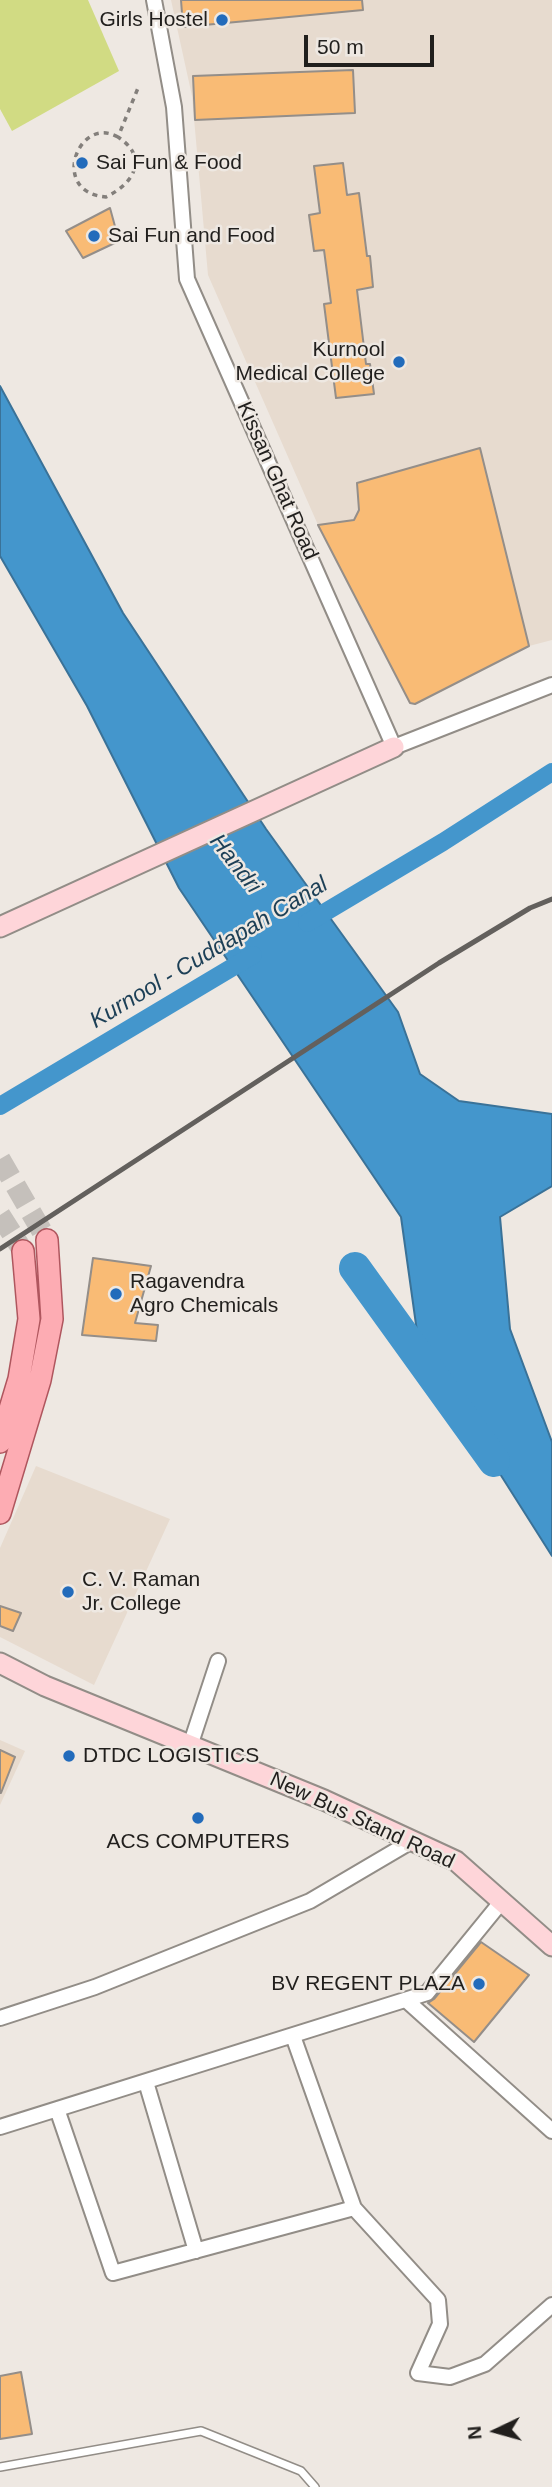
<!DOCTYPE html>
<html>
<head>
<meta charset="utf-8">
<style>
  body { margin:0 }
  #map { position:relative; width:552px; height:2487px; overflow:hidden; background:#eee8e2; font-family:Arial,sans-serif }
  canvas { display:block }
  .north { position:absolute; left:461px; top:2396px; width:70px; height:70px; -webkit-text-stroke:5px #eee8e2; paint-order:stroke; rotate:265deg; font-size:19px; font-weight:700; line-height:28px; text-align:center; color:#211f1d }
  .north::after { content:''; display:block; margin:auto; width:24px; height:32px; background:#211f1d; clip-path:polygon(50% 0,100% 100%,50% 72%,0 100%) }
  .scale { position:absolute; left:304px; top:35px; width:130px; height:32px; box-sizing:border-box; border:4px solid #211f1d; border-top:0; padding-left:9px; font-size:21px; line-height:24px; white-space:nowrap; color:#211f1d; -webkit-text-stroke:5px #eee8e2; paint-order:stroke }
</style>
</head>
<body>
<div id="map">
<canvas width="552" height="2487"></canvas>
<div class="north">N</div>
<div class="scale">50 m</div>
</div>
<script>
const context = document.querySelector('canvas').getContext('2d');
context.lineJoin = 'round';
function fillPath(path, color) { context.fillStyle = color; context.fill(path, 'evenodd'); }
function trace(path, color, width, dash) { context.strokeStyle = color; context.lineWidth = width; context.lineCap = dash ? 'butt' : 'round'; context.setLineDash(dash || []); context.stroke(path); }
function write(font, color, halo, rows, align = 'center') {
  context.font = font + ' Arial,sans-serif'; context.lineWidth = 5; context.setLineDash([]); context.textBaseline = 'middle'; context.strokeStyle = halo; context.fillStyle = color; for (const [text, x, y, turn = 0] of rows) {
    context.save(); context.translate(x, y); context.rotate((+turn || 0) * Math.PI / 180); context.textAlign = isNaN(turn) ? turn : align; if (halo) context.strokeText(text, 0, 0); context.fillText(text, 0, 0); context.restore();
  }
}
fillPath(new Path2D(`
  M171 0H552V640L529 646 359 510 354 520 318 525 208 275 192 96Z
  M36 1466 170 1519 94 1685 0 1637V1548Z
  M0 1740 25 1751 0 1805Z`), '#e7dbcf');
fillPath(new Path2D(`
  M0 0H88L119 71 12 131 0 109Z`), '#d1db83');
const water = new Path2D(`
  M0 386 123 613 266 829 398 1012 420 1074 459 1101 552 1114V1186L500 1217 510 1329 552 1442V1556L419 1346 401 1217 179 888 87 706 0 556Z`);
fillPath(water, '#4496cc');
trace(water, '#3a7298', 2);
trace(new Path2D(`
  M307 923 443 842 552 772
  M0 1106 253 955`), '#4496cc', 18);
trace(new Path2D(`
  M355 1268 494 1461`), '#4496cc', 32);
const building = new Path2D(`
  M181 0H362L363 10 183 27Z
  M353 70 355 113 195 120 193 76Z
  M343 163 347 195 359 193 367 256H370L373 287 357 290 366 364H370L374 394 336 398 324 304 331 303 324 250 314 251 309 215 320 213 314 166Z
  M110 208 119 241 83 258 66 231Z
  M480 448 529 646 415 704 410 703 318 525 354 520 359 510 357 483Z
  M93 1258 151 1266 135 1323 158 1325 156 1341 82 1335Z
  M0 1606 21 1613 13 1631 0 1626Z
  M0 1750 15 1757 1 1793H0Z
  M481 1942 529 1975 474 2042 428 2003 434 1999Z
  M21 2372 32 2434 0 2439V2376Z`);
fillPath(building, '#f9bb75');
trace(building, '#948e89', 2);
trace(new Path2D(`
  M0 1159 47 1240
  M0 1215 23 1251`), '#c5c0bb', 21, [21, 10]);
const lane = new Path2D(`
  M0 2467 201 2431 301 2471 315 2487`);
const street = new Path2D(`
  M154 0 174 107 187 279 394 747 552 685
  M190 1746 218 1661
  M406 2000 552 2131
  M0 2018 95 1987 310 1901 412 1841
  M293 2036 354 2208 438 2300 440 2324 418 2373 450 2377 485 2364 552 2305
  M146 2082 196 2251
  M57 2109 113 2273 354 2208
  M0 2127 427 1993 502 1901`);
const secondary = new Path2D(`
  M0 927 394 747
  M0 1663 45 1686 324 1800 456 1861 552 1946`);
const primary = new Path2D(`
  M0 1442 19 1379 29 1319 23 1251
  M0 1513 40 1380 52 1319 47 1240`);
trace(lane, '#928d87', 10);
trace(street, '#928d87', 18);
trace(secondary, '#928d87', 23);
trace(primary, '#af565e', 24);
trace(new Path2D(`
  M118 137C78 114 49 193 106 197 133 184 150 158 118 137L138 88`), '#837f7b', 3.5, [5, 5]);
trace(lane, '#fff', 7);
trace(street, '#fff', 14);
trace(secondary, '#fed5d9', 19);
trace(primary, '#fdacb3', 21);
trace(new Path2D(`
  M0 1249 439 963 530 908 552 899`), '#63605d', 5);
for (const [x, y, r, color] of [
  [222,20,7,"#226bbb"],
  [82,163,7,"#226bbb"],
  [94,236,7,"#226bbb"],
  [399,362,7,"#226bbb"],
  [116,1294,7,"#226bbb"],
  [68,1592,7,"#226bbb"],
  [69,1756,7,"#226bbb"],
  [198,1818,7,"#226bbb"],
  [479,1984,7,"#226bbb"]
]) { const dot = new Path2D(); dot.arc(x, y, r, 0, 2 * Math.PI); context.fillStyle = color; context.fill(dot); trace(dot, '#eee8e2', 2.5); }
write('21px', '#211f1d', '#eee8e2', [
  ["Girls Hostel",208,20,"right"],
  ["Sai Fun & Food",96,163],
  ["Sai Fun and Food",108,236],
  ["Kurnool",385,350,"right"],
  ["Medical College",385,374,"right"],
  ["Ragavendra",130,1282],
  ["Agro Chemicals",130,1306],
  ["C. V. Raman",82,1580],
  ["Jr. College",82,1604],
  ["DTDC LOGISTICS",83,1756],
  ["ACS COMPUTERS",198,1842,"center"],
  ["BV REGENT PLAZA",465,1984,"right"]
], 'left');
write('21px', '#211f1d', '#eee8e2', [
  ["Kissan Ghat Road",277,481,66],
  ["New Bus Stand Road",362,1821,25]
]);
write('italic 23px', '#1c3f56', '#eee8e2', [
  ["Handri",235,864,52],
  ["Kurnool - Cuddapah Canal",209,953,-31]
]);
</script>
</body>
</html>
